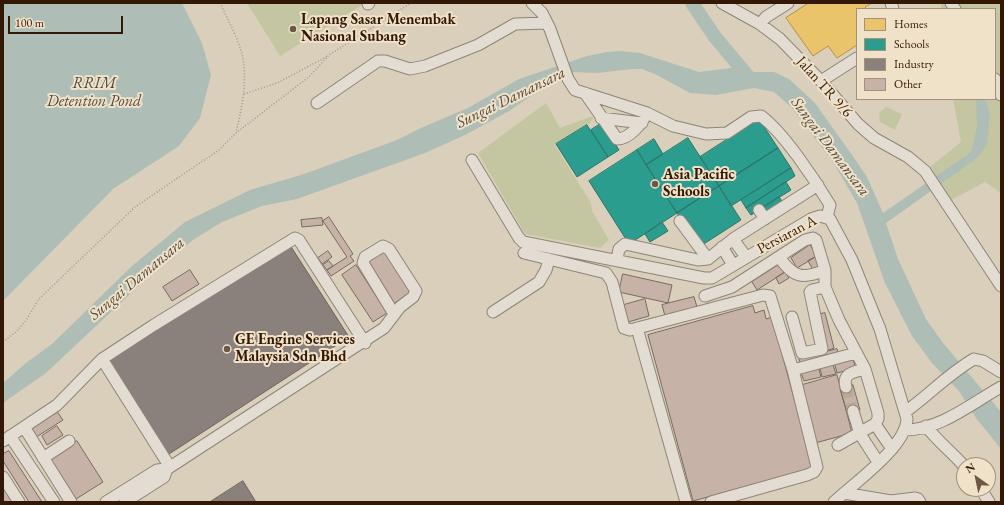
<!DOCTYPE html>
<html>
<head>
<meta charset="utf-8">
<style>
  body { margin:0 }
  #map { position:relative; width:1004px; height:505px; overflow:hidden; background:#dacfba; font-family:"EB Garamond",serif }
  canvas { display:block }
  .frame { position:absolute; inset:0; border:4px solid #341806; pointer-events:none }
  .legend { position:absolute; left:856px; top:8px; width:140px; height:92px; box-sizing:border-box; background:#f0e2c9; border:1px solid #a5917b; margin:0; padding:5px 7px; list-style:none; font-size:12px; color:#341806 }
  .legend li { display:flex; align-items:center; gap:8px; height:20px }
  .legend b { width:20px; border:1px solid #a5917b }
  .north { position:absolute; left:956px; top:457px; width:40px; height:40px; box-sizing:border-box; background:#f0e2c9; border:1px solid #a5917b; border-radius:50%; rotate:327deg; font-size:11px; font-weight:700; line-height:16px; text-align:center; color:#341806 }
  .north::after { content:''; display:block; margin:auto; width:14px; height:18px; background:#6e5845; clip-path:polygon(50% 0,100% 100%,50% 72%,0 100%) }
  .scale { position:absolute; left:8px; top:16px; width:115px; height:18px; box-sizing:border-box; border:2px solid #341806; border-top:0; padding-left:5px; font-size:12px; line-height:14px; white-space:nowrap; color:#341806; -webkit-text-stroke:3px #f0e2c9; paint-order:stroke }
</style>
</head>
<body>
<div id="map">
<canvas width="1004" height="505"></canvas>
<div class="frame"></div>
<ul class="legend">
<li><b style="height:11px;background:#e9c46a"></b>Homes</li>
<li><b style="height:11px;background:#2a9d8f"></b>Schools</li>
<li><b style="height:11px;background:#8a817c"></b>Industry</li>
<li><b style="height:11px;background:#c6b2a7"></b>Other</li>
</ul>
<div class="north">N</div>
<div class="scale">100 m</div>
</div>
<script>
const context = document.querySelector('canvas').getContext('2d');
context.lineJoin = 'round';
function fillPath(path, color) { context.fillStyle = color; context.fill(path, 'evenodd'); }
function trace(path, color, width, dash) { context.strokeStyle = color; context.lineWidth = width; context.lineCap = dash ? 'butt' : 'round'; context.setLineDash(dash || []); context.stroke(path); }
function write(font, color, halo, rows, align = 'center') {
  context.font = font + ' "EB Garamond",serif'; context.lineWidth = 4; context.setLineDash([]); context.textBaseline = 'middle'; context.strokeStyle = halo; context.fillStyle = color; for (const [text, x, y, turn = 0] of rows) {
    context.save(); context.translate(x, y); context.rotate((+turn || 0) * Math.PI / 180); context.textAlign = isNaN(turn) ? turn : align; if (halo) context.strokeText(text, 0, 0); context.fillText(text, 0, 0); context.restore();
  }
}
fillPath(new Path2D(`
  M247 3H365L280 56Z
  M941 3H1001V193L985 182 951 200 930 167 961 142 953 99H995V9H941Z
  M546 103 560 128 590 117H594L590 123 554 144 591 203 592 211 609 240 600 248 525 234 478 153Z
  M886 107 902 114 895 130 880 122 879 113Z`), '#c3c6a1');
fillPath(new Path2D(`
  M3 3H182L202 43 211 75 200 118 179 146 113 189 3 301Z
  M607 52 620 51 640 53 699 72 739 67 751 72H774L789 79 815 103 857 162 867 177 883 213 971 152 977 127 976 99H985L990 112 987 145 977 158 886 223 898 259 926 319 943 343 1001 412V449L976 418 959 391 932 363 912 336 885 283 857 203 833 162 791 107 774 92 754 88 716 95 690 93 655 74 642 69H632L598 73 571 72 560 76 509 111 467 134 425 153 297 199 262 206 222 222 193 240 162 264 46 373 3 403V383L26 363 52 344 132 266 185 222 250 190 304 174 397 140 423 127 468 108 519 79 587 56Z`), '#aebeb6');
const homes = new Path2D(`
  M809 3H872L865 7 867 9H857V45L837 58 828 46 813 56 786 18Z`);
fillPath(homes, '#e9c46a');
trace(homes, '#b3904c', 1);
const schools = new Path2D(`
  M759 119 778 148 719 186 700 157Z
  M602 123 619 150 608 157 591 130Z
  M587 125 608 157 577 177 556 144Z
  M688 138 719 186 677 213 646 165Z
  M654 139 663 154 646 165 637 150Z
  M778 148 791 168 731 206 719 186Z
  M637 150 677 213 629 244 589 181Z
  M791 168 795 176 746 208 741 200Z
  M786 182 791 190 751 215 746 208Z
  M719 186 741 220 699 247 677 213Z
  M779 197 785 205 768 216 762 208Z
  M662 222 668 231 650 242 645 234Z`);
fillPath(schools, '#2a9d8f');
trace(schools, '#2d7566', 1);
const industry = new Path2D(`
  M288 242 349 337 166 456 105 361Z
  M243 481 256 502H210Z`);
fillPath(industry, '#8a817c');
trace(industry, '#706259', 1);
trace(new Path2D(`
  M692 3 715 37 751 80`), '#aebeb6', 14);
const building = new Path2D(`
  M329 217 353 254 350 256 354 261 331 276 327 270 347 257 323 221Z
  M322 218 323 225 302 227 301 220Z
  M810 245 817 256 797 268 791 258Z
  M384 248 412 292 392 305 364 261Z
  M328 251 332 257 322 264 318 258Z
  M817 256 824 267 815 273 808 261Z
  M329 261 333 266 327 270 323 265Z
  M780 264 785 272 757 290 752 282Z
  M356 265 387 313 373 322 342 275Z
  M190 270 199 284 172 301 163 287Z
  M785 272 789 278 779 284 776 278Z
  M623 274 672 285 668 303 619 292Z
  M694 297 697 307 665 316 662 305Z
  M645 299 649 316 628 322 624 305Z
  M753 306 755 313 764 310 766 319 772 317 813 468 693 501 648 335Z
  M825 313 834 348 827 351 817 315Z
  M837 349 838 353 800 364 799 359Z
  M853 360 856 368 837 373 835 365Z
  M833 365 836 374 822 377 820 368Z
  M819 369 821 377 804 381 801 373Z
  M837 375 852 433 815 443 799 386Z
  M853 385 860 410 847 413 840 389Z
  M56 410 63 420 33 439 27 430Z
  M57 426 63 435 47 445 42 436Z
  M77 441 103 482 76 499 50 458Z
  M9 451 42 502H29L3 461V454Z
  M3 483 15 502H3Z`);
fillPath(building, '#c6b2a7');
trace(building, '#766c5f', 1);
trace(new Path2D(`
  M846 387 853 411`), '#b9aa96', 11, [11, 5.5]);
const minor = new Path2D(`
  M532 3 542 13 550 29 568 79 575 90 647 113 673 126 706 134 727 133 751 117 761 116C784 133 815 180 830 205L827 217
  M722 3 760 24 780 39 821 81 858 124 874 138 908 157 925 171 1001 286
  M891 3 893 9
  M951 3 955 9
  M368 4 369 3
  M760 24 766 17 788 3
  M995 79 1000 88 1001 95
  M821 81 857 58
  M585 93 617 139C630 139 642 123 647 113
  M317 103 378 61H385L410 69 425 66 478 45 515 24 547 23
  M601 118 642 123
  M472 160 519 238 523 242 704 278H712L811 219 820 216 830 219 852 260 880 329 907 419C906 447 854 483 834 502
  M759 210 765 219
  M680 221 708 259
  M733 239 746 257
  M722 247 733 265
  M524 253 606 273 612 282 624 328 630 330 763 295 770 296 793 370 817 467 814 472 807 475 711 502
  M779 257C793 277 802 280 825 270
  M617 259 619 249 625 244 698 260 708 259 733 239 818 185
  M705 296 732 287 805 240 813 238 816 240 825 270V287L839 320 865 369 878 413V419L875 424 838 445
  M493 312 539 282 546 270 549 259
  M792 317 802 353 822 349 810 292 812 290 825 287
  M637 328 686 502
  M102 359 170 467
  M793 370 856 353
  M846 387C842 373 854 372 865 369
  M853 411 860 434 878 462
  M905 412C929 395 948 374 974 359L983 361 1001 372
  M875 424 892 449
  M926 426C937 441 952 452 964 466
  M24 427 71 502
  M905 430C940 430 972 403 1001 387
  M10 436 54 502
  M3 441 57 405 102 359 154 325 295 238 299 240 365 343
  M43 458 69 441
  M3 477 19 502
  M981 489 989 502
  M844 493 891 501 915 498 918 499 920 502
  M106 502 157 470 167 469 384 328 400 307 413 297 416 291 389 249 383 246 365 257 363 263 394 314
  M125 502 164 477 167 469`);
trace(minor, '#8f8577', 13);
trace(new Path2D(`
  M220 3C228 20 243 47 244 66 246 89 241 111 236 133
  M244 94 277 83 328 56
  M3 342 17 331 27 319 38 300 135 207 219 150 236 133 310 76 329 55 411 3`), '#a19990', 1.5, [1, 2]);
trace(minor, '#e2dcd2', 11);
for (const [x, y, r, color] of [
  [293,29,4,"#6e5845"],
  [655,184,4,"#6e5845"],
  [227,349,4,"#6e5845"]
]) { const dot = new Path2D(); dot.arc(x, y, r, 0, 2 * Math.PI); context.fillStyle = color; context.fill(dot); trace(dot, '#f0e2c9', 1.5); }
write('bold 15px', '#341806', '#f0e2c9', [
  ["Lapang Sasar Menembak",301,20],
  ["Nasional Subang",301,37],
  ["Asia Pacific",663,175],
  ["Schools",663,192],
  ["GE Engine Services",235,340],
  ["Malaysia Sdn Bhd",235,357]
], 'left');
write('15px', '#341806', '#f0e2c9', [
  ["Jalan TR 9/6",824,87,48],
  ["Persiaran A",787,235,-28]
]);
write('italic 16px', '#53473a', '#f0e2c9', [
  ["RRIM",94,84],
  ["Detention Pond",94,102],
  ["Sungai Damansara",511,98,-26],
  ["Sungai Damansara",830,147,53],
  ["Sungai Damansara",137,279,-40]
]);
</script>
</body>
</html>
